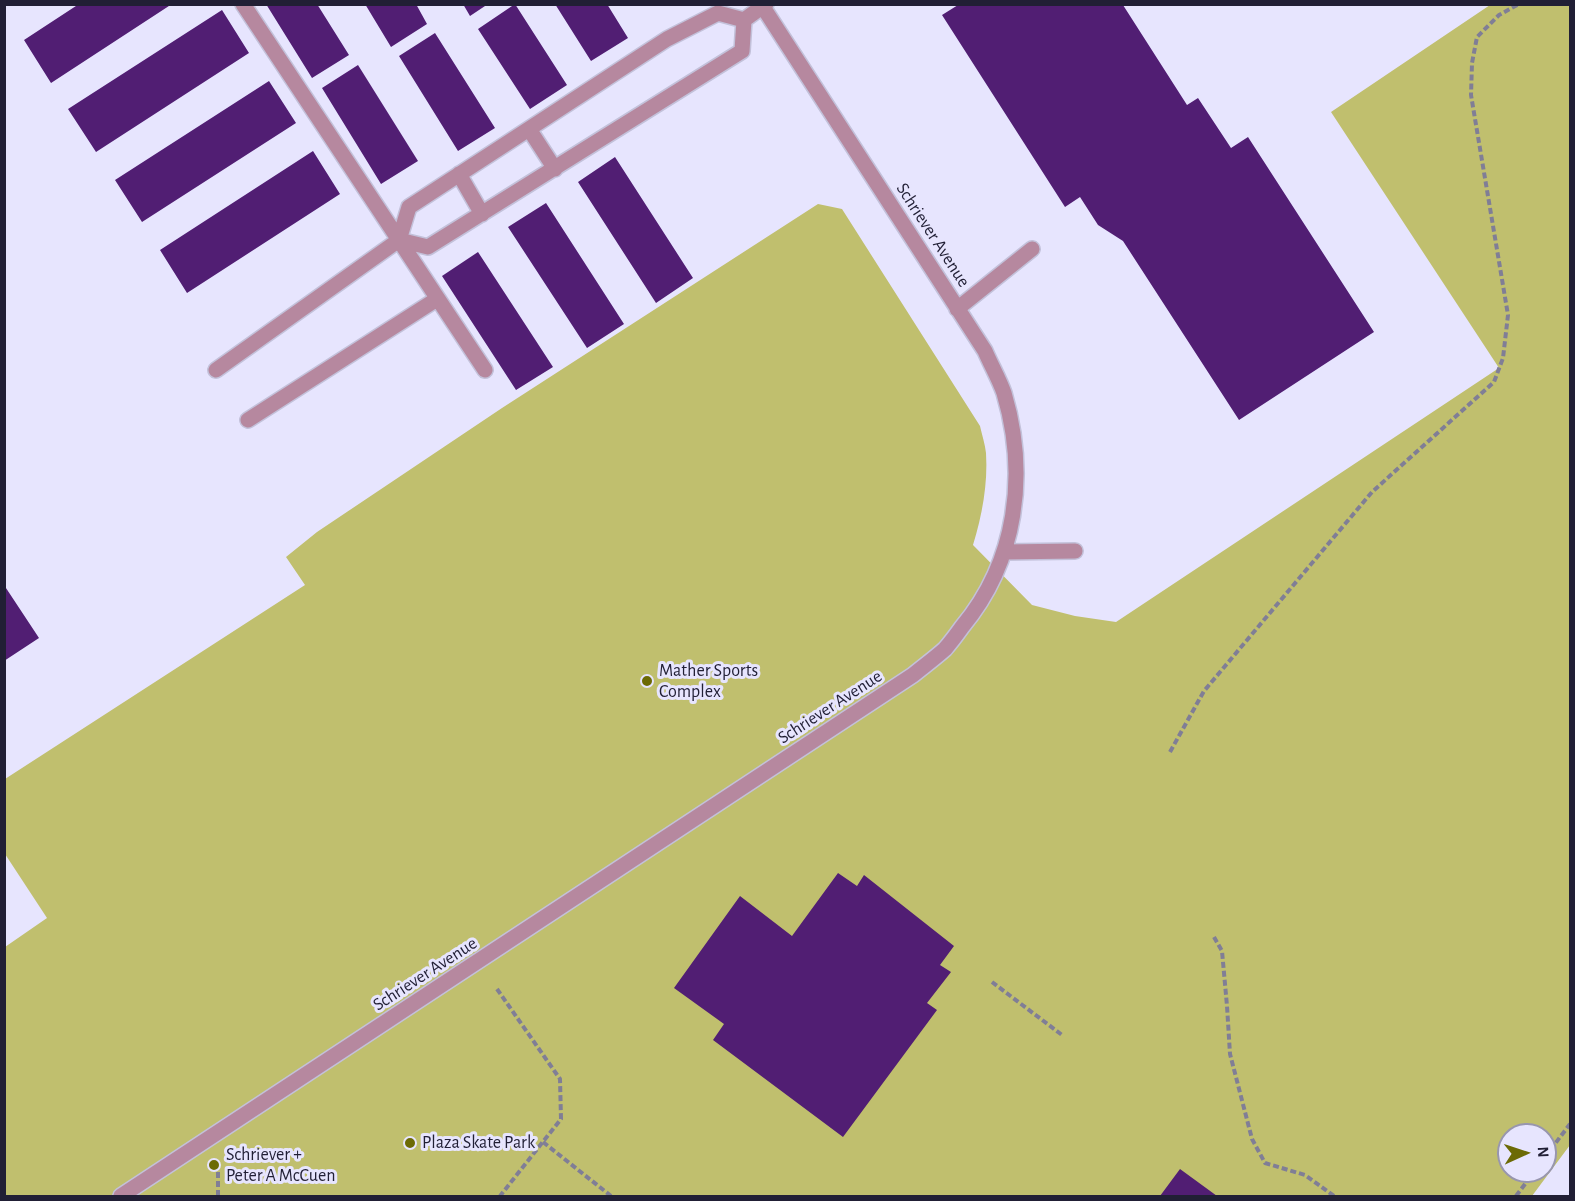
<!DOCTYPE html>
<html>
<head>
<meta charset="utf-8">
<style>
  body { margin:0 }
  #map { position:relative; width:1575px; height:1201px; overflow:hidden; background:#e7e5fe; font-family:"Alegreya Sans",sans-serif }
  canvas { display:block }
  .frame { position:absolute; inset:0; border:6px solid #211f35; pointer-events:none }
  .north { position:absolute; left:1497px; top:1123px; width:60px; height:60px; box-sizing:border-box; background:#e7e5fe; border:2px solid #9896ae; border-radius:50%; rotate:87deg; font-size:16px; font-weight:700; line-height:24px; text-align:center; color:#211f35 }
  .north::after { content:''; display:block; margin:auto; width:21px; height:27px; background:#6c6a05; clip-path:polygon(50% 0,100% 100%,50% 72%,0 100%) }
</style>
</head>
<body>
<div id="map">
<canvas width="1575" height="1201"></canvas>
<div class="frame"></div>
<div class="north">N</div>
</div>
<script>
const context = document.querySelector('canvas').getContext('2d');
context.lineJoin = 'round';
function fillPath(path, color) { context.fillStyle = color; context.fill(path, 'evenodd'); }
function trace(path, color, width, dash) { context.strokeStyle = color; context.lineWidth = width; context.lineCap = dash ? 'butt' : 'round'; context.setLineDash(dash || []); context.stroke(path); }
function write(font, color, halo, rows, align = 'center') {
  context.font = font + ' "Alegreya Sans",sans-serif'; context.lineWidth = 6; context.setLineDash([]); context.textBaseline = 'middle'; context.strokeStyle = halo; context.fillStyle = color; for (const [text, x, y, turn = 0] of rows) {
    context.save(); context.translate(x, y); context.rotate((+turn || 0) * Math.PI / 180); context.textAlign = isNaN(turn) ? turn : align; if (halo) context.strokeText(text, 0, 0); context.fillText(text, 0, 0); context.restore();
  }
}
fillPath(new Path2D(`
  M1490 5H1570V1145L1532 1196H6L5 1194V947L47 918 5 854V779L305 585 286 557 317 532 502 408 818 204 842 209 980 426C982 435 985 444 986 453 988 484 982 516 973 545L1032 605 1075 616 1116 622 1499 368 1331 112ZM1509 1135H1545V1171H1509Z`), '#c0bf6e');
fillPath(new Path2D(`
  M79 4H172L51 83 24 40Z
  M266 4H317L349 55 312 78Z
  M365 4H416L427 24 391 47Z
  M463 4H488L470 16Z
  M515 4 567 85 530 109 478 29Z
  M555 4H607L628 38 591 61Z
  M958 5H1123L1187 105 1198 98 1231 148 1248 137 1374 332 1239 420 1123 241 1098 225 1080 197 1065 207 942 15Z
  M222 10 249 53 96 152 68 109Z
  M435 33 495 128 458 151 399 56Z
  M358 65 418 161 381 184 322 88Z
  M269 81 296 123 142 222 115 180Z
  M313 151 340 194 187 293 160 250Z
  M615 157 693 278 656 303 578 182Z
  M546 203 624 324 587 348 508 227Z
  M478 252 553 367 516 390 442 276Z
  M4 585 39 638 4 661Z
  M838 873 857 886 864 875 954 946 940 965 951 972 927 1003 937 1010 843 1137 713 1040 724 1024 674 988 740 896 792 936Z
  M1180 1169 1217 1196H1160Z`), '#511e73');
const minor = new Path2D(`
  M243 4 485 370
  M529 129 555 169
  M459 174 482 214
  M399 240 428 247 742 51 744 20
  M957 309 1032 249
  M216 370 399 240 409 207 667 39 718 13 744 20 766 4
  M248 420 437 299
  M1004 552 1075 551
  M121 1196 913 675C924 666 935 658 945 649 951 642 957 634 962 627 1017 561 1028 474 1004 393 999 379 991 365 985 351L761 4`);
trace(minor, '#c3c1da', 18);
trace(new Path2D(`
  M1170 752 1204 691 1372 492 1494 382 1503 358 1508 315 1471 95 1472 63 1477 37 1499 15 1519 4
  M1214 937 1222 951 1227 1006 1230 1054 1252 1139 1265 1163 1305 1175 1334 1196
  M992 982 1062 1035
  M497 989 560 1079 561 1119 500 1196
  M543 1142 611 1196
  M1545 1157 1570 1124
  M218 1196V1172
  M1516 1196 1535 1171`), '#807e96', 4, [6, 3]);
trace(minor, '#b6889f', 15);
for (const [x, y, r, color] of [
  [647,681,6,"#6c6a05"],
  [410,1143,6,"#6c6a05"],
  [214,1165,6,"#6c6a05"]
]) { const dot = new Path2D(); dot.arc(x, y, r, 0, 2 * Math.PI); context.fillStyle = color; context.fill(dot); trace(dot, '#e7e5fe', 2); }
write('18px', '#211f35', '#e7e5fe', [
  ["Schriever Avenue",933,235,57],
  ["Schriever Avenue",830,707,-33],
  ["Schriever Avenue",425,974,-33]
]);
write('18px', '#211f35', '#e7e5fe', [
  ["Mather Sports",659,671],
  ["Complex",659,692],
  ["Plaza Skate Park",422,1143],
  ["Schriever +",226,1155],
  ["Peter A McCuen",226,1176]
], 'left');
</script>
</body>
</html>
